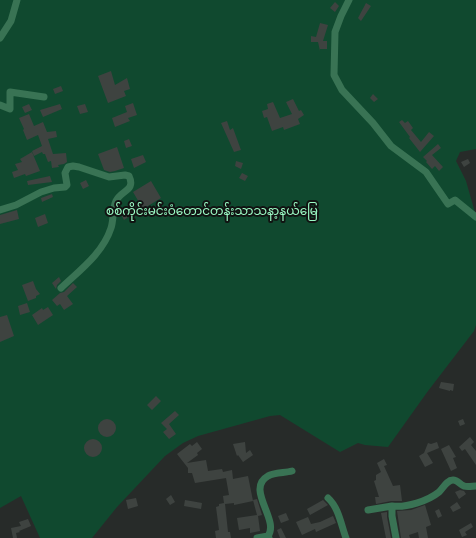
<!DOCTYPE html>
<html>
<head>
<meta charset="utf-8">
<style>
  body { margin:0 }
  canvas { display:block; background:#272b29 }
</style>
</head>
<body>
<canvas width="476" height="538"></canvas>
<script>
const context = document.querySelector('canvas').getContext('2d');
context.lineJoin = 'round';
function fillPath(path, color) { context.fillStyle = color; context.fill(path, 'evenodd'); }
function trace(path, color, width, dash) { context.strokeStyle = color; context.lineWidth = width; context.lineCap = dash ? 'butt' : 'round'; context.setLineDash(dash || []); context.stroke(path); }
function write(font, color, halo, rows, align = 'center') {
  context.font = font + ' "DejaVu Sans","Noto Sans Myanmar",sans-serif'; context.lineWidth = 4; context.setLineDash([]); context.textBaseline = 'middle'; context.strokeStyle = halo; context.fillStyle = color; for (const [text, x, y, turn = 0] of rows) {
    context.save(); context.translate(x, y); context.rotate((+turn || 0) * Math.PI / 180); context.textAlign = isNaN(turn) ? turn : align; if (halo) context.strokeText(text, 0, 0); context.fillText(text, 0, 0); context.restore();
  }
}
fillPath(new Path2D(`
  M0 0H476V149L460 152 456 161 466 181 476 216V325L474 331 428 391 388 447 365 445 358 443 340 452 280 415 270 416 198 436 183 443 165 456 117 507 92 538H40L21 496 0 508Z`), '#10492f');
fillPath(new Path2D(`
  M335 2 339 6 335 12 330 8Z
  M366 3 371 6 361 21 358 18Z
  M320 23 328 25 323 41H327V49H320V51L318 42H311V36L316 37Z
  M111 71 115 85 127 78 130 89 124 91 126 96 108 103 98 76Z
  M61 86 63 91 55 94 53 89Z
  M373 94 378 99 374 102 370 98Z
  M293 99 299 111 301 110 304 115 298 119 300 124 284 130 283 127 272 131 267 117 264 118 262 111 268 109 267 104 273 102 280 118 292 114 286 102Z
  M133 103 137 115 128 118 130 121 115 127 112 118 127 112 125 106Z
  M29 104 32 110 25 113 22 107Z
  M60 104 62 109 43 117 40 110Z
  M85 104 88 112 80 114 77 106Z
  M29 114 34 126 43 122 47 132 56 131 57 137 48 139 53 154 66 153 67 162 64 164 58 165 59 167 52 168 51 161 48 162 45 154H43L42 152 34 156 32 151 42 146 38 135 27 140 23 130 24 129 19 118Z
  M402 120 405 123 408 121 413 128 411 130 421 142 429 132 434 136 420 152 409 138 410 137 399 122Z
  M227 121 230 130 233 128 241 150 234 152 221 123Z
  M129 139 132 146 126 148 124 141Z
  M438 144 441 148 432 155 443 167 439 171 435 166 432 169 426 162 427 161 423 157Z
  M117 147 124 168 115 171 110 172 104 170 98 154Z
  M32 152 40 171 26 176 25 174 14 178 12 172 18 170 15 164 22 162 20 159Z
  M143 155 146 162 134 168 131 159Z
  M468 159 470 163 464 167 461 162Z
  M236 161 243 163 241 169 235 166Z
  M242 173 248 176 245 181 239 178Z
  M50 176 52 182 28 185 27 181Z
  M86 180 89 186 83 189 80 183Z
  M151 181 161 198 143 209 133 192Z
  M52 194 53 197 42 202 41 198Z
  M125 209 130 216 124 220 120 213Z
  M17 210 19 219 0 224V215Z
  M45 214 48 223 38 227 35 218Z
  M59 277 61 281 57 285 56 289 52 283Z
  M33 281 36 289 40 294 36 296V298L28 301 22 285Z
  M73 283 77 287 67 296 73 304 64 310 60 304 57 306 52 300 60 293 64 292Z
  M27 303 30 312 20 315 18 306Z
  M48 307 53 315 38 325 32 315 42 308 43 310Z
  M7 315 14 336 0 342V317Z
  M441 382 454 384 453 391 450 390V391L439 388Z
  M156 396 161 401 152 410 147 405Z
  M175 411 179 415 169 424 176 434 169 439 163 432 167 429 161 423Z
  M463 419 465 424 460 426 458 421Z
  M98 428a9 9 0 1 1 18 0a9 9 0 1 1-18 0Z
  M470 437 474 442 471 445 476 451V465L465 449 462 451 459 447Z
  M84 448a9 9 0 1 1 18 0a9 9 0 1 1-18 0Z
  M197 442 202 449 197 453 198 455 187 463 206 460 208 471 222 469 223 472 232 470 233 479 248 476 253 501 234 505V503L225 504 228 532H230L231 538H216L215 531 219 530 216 507 219 506V504L224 503 223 496 229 495 226 478 195 483 192 473H188V468L177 454 190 444 192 446Z
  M245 442 246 453 250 450 253 455 243 462 238 455 237 456 233 444Z
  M437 442 439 448 427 453 433 463 425 467 419 456 424 453 428 443 431 444Z
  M449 445 456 457 453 458 457 468 451 471 441 449Z
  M384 459 387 465 384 466 393 486 400 485 402 501H391L376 504 375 497H379L374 481 376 480V475L381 472 377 463Z
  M460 490 464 491 466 494 459 499 455 492Z
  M171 495 175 502 170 505 166 499Z
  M136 498 138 506 128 509 126 500Z
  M257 499 262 515 258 516 260 531 250 533V528L239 530 237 518 257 515 253 500Z
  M185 500 202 503 201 509 184 506Z
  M323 500 328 505 310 515 307 509Z
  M457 502 461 508 453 512 450 507Z
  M425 505 431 525 426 527 428 538H419L418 532 409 535 410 538H401L397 511 411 510Z
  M439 509 442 516 438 518 435 511Z
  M387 512V517L391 538H386L381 513Z
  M286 513 289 520 281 523 278 516Z
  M333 516 336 523 316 532 315 529 302 535 296 522 308 517 311 524 320 522Z
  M28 519 31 526 19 531 20 532 16 533 17 538H13L11 528 21 526 19 522Z
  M471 523 473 527 465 532 467 535 462 537 459 530Z
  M281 528 286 538H280L277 530Z`), '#3e4340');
trace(new Path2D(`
  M349 0 341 16 335 32 334 75 342 90 373 123 391 146 426 172 448 204 455 200 476 217
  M0 38 11 21 17 0
  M0 105 10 109V92L44 97
  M0 210 16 205 41 192 54 188 65 187 67 185 65 173 68 167 73 166 79 167 109 177 125 175 129 176C136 191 121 190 116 201 112 210 114 219 111 228 103 253 80 270 61 288
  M328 498C339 508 341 525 346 538
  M368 510 392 506
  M268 536C280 520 245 489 268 476 274 472 285 473 292 471
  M257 538 268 536 269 538
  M396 538 392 516V506C406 508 428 501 439 492 443 488 447 480 453 480 458 480 460 485 464 486 467 487 473 486 476 486`), '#397354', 7);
write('12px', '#9bfbc5', '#111312', [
  ["စစ်ကိုင်းမင်းဝံတောင်တန်းသာသနာ့နယ်မြေ",212,212]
]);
</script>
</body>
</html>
